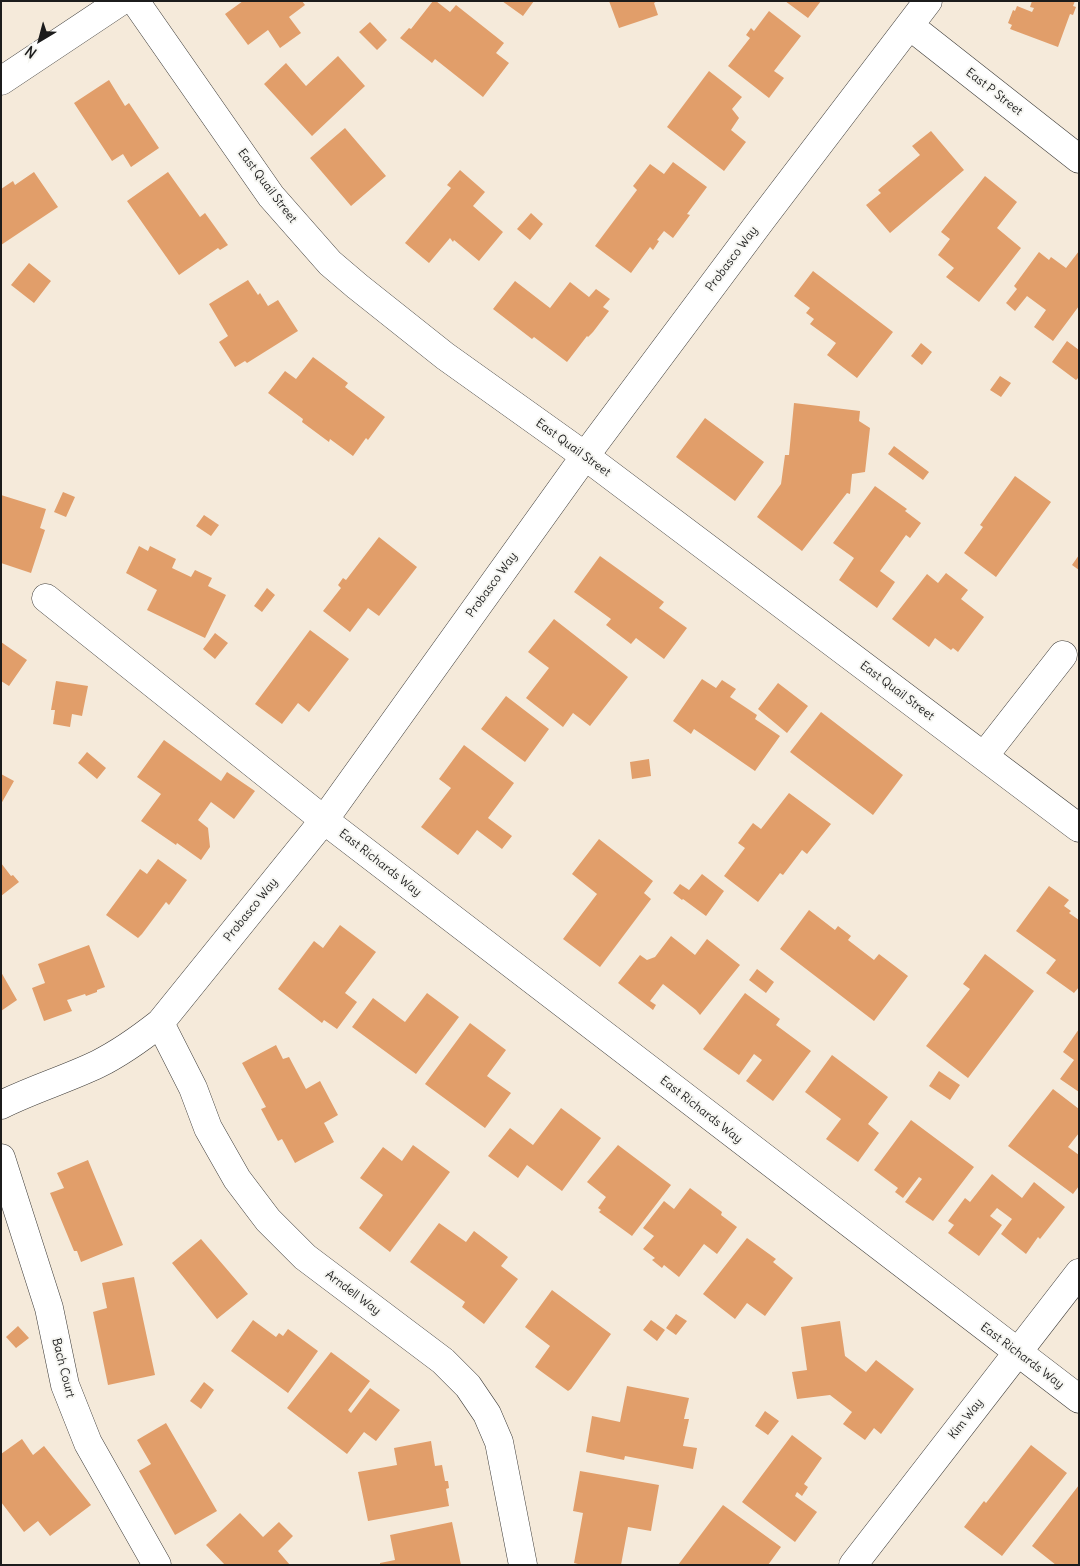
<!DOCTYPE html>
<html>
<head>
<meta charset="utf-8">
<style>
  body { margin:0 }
  #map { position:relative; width:1080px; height:1566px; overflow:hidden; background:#f5eada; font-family:Delius,sans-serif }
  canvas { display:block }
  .frame { position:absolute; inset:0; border:2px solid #1c1c1c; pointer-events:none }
  .north { position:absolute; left:15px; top:15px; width:50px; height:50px; -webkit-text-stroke:4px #f6f6f2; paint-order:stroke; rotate:217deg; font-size:14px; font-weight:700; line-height:20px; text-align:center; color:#1c1c1c }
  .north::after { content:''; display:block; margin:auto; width:18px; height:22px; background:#1c1c1c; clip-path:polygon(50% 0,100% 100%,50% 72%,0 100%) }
</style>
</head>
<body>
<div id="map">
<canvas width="1080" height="1566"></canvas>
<div class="frame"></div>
<div class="north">N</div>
</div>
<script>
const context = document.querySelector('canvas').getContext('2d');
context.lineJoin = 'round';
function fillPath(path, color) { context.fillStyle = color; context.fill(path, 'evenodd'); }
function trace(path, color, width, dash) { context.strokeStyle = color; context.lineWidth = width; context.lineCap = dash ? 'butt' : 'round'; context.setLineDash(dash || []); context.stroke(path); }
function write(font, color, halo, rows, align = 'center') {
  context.font = font + ' Delius,sans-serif'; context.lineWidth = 4; context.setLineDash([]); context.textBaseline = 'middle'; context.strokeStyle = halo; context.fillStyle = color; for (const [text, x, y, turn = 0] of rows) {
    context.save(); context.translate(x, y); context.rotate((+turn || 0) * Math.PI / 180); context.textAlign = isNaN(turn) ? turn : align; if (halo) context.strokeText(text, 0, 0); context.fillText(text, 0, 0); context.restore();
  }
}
fillPath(new Path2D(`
  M243 1H302L305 5 289 17 301 33 280 48 268 30 248 45 225 14Z
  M433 1H436L450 12 456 5 504 43 496 53 509 63 483 97 435 59 432 63 400 38 409 28 411 29Z
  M502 1H534L523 16Z
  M609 1H657L654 3 658 15 619 28Z
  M785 1H821L808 18Z
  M1032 1H1075L1073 6 1076 7 1073 15 1070 14 1058 47 1010 29 1012 25 1008 23 1013 10 1015 11 1017 6 1032 12 1034 8 1030 7Z
  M769 11 801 36 774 71 784 78 769 98 728 66 750 38 746 35 751 28 754 31Z
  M370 22 387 40 377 50 359 32Z
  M338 56 365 86 312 136 264 84 286 63 306 86Z
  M709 71 742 97 732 109 739 118 731 130 746 142 724 171 667 127Z
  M109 80 125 106 129 103 159 148 131 167 123 154 112 161 74 103Z
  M345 128 386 176 351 206 310 158Z
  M931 131 964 170 890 233 866 205 881 193 878 190 920 155 912 146Z
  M673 162 707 187 687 214 690 215 673 238 664 231 657 240 659 241 653 250 650 247 631 273 595 246 637 190 633 186 650 164 664 174Z
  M460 170 485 192 473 206 503 232 479 261 454 240 453 242 450 238 429 263 405 243 451 188 447 185Z
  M34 172 58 207 1 245V189L13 181 15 185Z
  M168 172 200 217 205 213 228 245 220 250 218 248 179 275 127 201Z
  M985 176 1017 202 997 228 1021 248 979 302 946 277 954 268 938 255 950 239 941 232Z
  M531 213 543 224 530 240 517 229Z
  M1079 251V306L1053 341 1034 327 1046 310 1027 296 1015 311 1006 303 1017 289 1014 286 1039 252 1049 260 1051 257 1066 268Z
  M29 263 51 281 34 303 11 285Z
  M813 271 893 332 857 378 827 355 836 343 810 324 814 319 806 313 810 308 794 296Z
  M248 280 258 295 260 293 268 306 278 300 298 331 247 363 245 361 235 367 219 342 228 336 209 304Z
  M515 281 550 308 570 282 589 297 596 289 610 299 603 307 609 311 593 332 588 337 587 336 567 362 534 337 532 339 493 309Z
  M1067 341 1079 350V377L1076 380 1052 362Z
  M921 343 932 352 922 365 911 356Z
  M313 357 348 383 345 387 385 417 368 440 366 438 353 456 330 439 329 442 302 422 303 419 268 393 285 371 296 379Z
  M1000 376 1011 383 1001 397 990 390Z
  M794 403 860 411 859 421 870 428 865 472 852 474 850 494 847 493 802 551 757 517 781 484 785 455H789Z
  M705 418 764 462 735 501 676 457Z
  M894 446 929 472 923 480 888 454Z
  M1015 476 1051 502 996 577 964 553 983 527 980 525Z
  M875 486 907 509 905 511 921 523 910 538 906 535 880 571 895 582 877 608 839 580 854 558 833 543Z
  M63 492 75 497 66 517 54 512Z
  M1 495 46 509 40 528 45 530 31 573 1 563Z
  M204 515 219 525 211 536 196 526Z
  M379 537 417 567 379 616 368 608 350 632 323 611 341 588 338 585 343 578 346 580Z
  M139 546 148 551 150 546 176 559 172 568 191 577 195 570 212 578 208 586 226 595 205 638 147 610 157 590 126 573Z
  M1079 555V570L1072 565Z
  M600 556 664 602 659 608 687 628 664 659 636 638 631 644 606 625 611 619 574 592Z
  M946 573 968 590 961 599 984 617 958 652 953 648 951 650 935 638 929 647 892 619 927 574 938 583Z
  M267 588 275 595 262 612 254 606Z
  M554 619 628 677 590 726 573 713 563 727 526 698 549 668 528 652Z
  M310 630 349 659 309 712 298 703 282 724 255 704Z
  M215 633 228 643 215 659 203 649Z
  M1 642 27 660 9 686 1 681Z
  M702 679 716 688 722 680 736 689 730 697 757 715 755 719 780 736 755 771 694 729 691 734 673 721Z
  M56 681 88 686 82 716 72 714 70 727 53 724 55 710H51Z
  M778 683 808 706 787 733 758 709Z
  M506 696 549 729 525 762 481 729Z
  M821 712 903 775 873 815 790 752Z
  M164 740 221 781 227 772 255 791 234 819 211 802 198 820 208 828 210 847 201 860 177 843 176 845 141 821 161 794 137 777Z
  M464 745 514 783 488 818 512 836 502 849 477 830 458 855 421 827 451 788 439 779Z
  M87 752 106 768 97 779 78 763Z
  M649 759 651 776 632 779 630 762Z
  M1 774 14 781 1 804Z
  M789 793 831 824 807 854 802 850 783 875 780 873 758 902 724 876 745 848 738 843 753 823 761 829Z
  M599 839 653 881 644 893 651 899 600 967 563 939 597 894 572 874Z
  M158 859 187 880 169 905 166 902 142 934 138 938 106 915 140 869 147 874Z
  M1 863 11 876 13 875 19 882 1 896Z
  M702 874 724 891 706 916 683 899 682 900 673 893 680 884 689 890Z
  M1049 886 1069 900 1064 906 1071 911 1069 913 1079 920V987L1074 993 1046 973 1056 960 1016 931Z
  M809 910 835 930 838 926 851 936 848 940 874 960 879 954 908 976 874 1021 780 949Z
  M340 925 376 952 345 993 357 1002 337 1029 324 1020 322 1023 278 989 314 941 323 948Z
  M671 936 695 955 707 939 740 965 700 1015 696 1010 663 984 650 1001 656 1005 653 1010 618 983 640 955 647 960 655 957Z
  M89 945 105 987 97 990V992L86 996 85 994 67 1000 72 1011 44 1021 32 988 45 983 38 964Z
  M985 954 1034 991 968 1078 926 1046 970 989 963 984Z
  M757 969 774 982 766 993 749 980Z
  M1 972 17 1000 1 1011Z
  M427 993 459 1017 416 1074 352 1027 373 998 405 1022Z
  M745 993 780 1019 776 1025 811 1051 773 1101 746 1081 762 1060 754 1054 739 1075 703 1049Z
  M470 1023 506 1050 487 1076 511 1093 485 1128 425 1084Z
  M1079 1029V1092L1060 1079 1074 1060 1063 1052Z
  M276 1045 283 1059 289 1057 306 1089 320 1081 338 1115 324 1123 334 1142 295 1163 282 1139 278 1141 261 1109 266 1107 242 1063Z
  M832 1055 888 1097 868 1124 879 1133 858 1162 826 1139 841 1119 805 1092Z
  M939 1071 960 1085 950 1100 929 1086Z
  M1053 1089 1079 1109V1133L1068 1147 1079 1155V1186L1073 1194 1008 1146Z
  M561 1108 601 1138 562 1191 527 1165 518 1178 488 1156 510 1128 533 1145Z
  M911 1120 974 1167 933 1221 905 1202 922 1179 919 1177 903 1198 895 1192 898 1188 874 1170Z
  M413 1145 450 1172 390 1252 359 1228 383 1195 360 1178 383 1147 402 1161Z
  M618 1145 671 1185 632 1236 599 1212 601 1210 598 1208 606 1197 587 1182Z
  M88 1160 123 1245 81 1262 77 1251H74L50 1193 64 1188 57 1173Z
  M992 1174 1022 1198 1034 1182 1065 1207 1040 1239 1038 1237 1026 1254 1001 1234 1012 1219 997 1208 990 1216 1002 1225 979 1256 948 1233 954 1225 948 1221 965 1198 970 1202Z
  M690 1188 722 1212 721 1215 737 1227 717 1254 704 1244 679 1277 664 1265 662 1268 652 1260 655 1258 643 1249 654 1236 643 1228 664 1201 674 1209Z
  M439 1223 466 1242 474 1231 508 1257 501 1266 518 1279 484 1324 462 1307 465 1302 410 1262Z
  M747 1238 776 1259 773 1262 793 1278 765 1316 747 1303 735 1319 703 1294Z
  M201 1239 248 1294 217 1319 172 1263Z
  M134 1277 155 1375 108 1385 93 1312 107 1308 102 1283Z
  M552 1290 611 1334 571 1389 568 1391 535 1367 550 1346 525 1327Z
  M676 1314 687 1321 676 1335 666 1328Z
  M253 1320 276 1337 279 1333 283 1336 288 1329 318 1351 288 1393 231 1351Z
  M651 1320 665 1330 657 1341 643 1330Z
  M840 1321 845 1356 866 1372 876 1360 914 1389 881 1434 874 1428 865 1440 843 1424 852 1412 830 1395 797 1399 792 1372 807 1370 801 1327Z
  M18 1326 29 1338 16 1348 6 1337Z
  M331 1352 370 1381 348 1410 351 1413 370 1388 400 1410 376 1441 364 1432 347 1454 287 1408Z
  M204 1382 214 1390 201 1409 190 1401Z
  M627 1386 689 1398 684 1419H689L683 1446 697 1448 693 1469 625 1456 624 1460 586 1452 592 1416 620 1422Z
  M765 1411 779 1421 768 1435 755 1426Z
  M166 1423 217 1511 175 1535 139 1471 151 1464 137 1440Z
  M792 1435 822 1458 804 1484 808 1487 802 1496 797 1492 795 1496 817 1512 795 1542 742 1502Z
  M22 1439 33 1455 44 1446 91 1505 50 1536 38 1521 24 1532 1 1502V1454Z
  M431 1441 435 1466 442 1465 445 1481H448L449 1488 446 1489 449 1506 368 1521 358 1472 397 1465 394 1448Z
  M1031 1445 1067 1473 1002 1556 964 1527 984 1501 986 1503Z
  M580 1471 659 1485 651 1531 628 1527 621 1565H582L574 1563 583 1513 573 1511Z
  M1079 1485V1565H1056L1032 1546Z
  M723 1505 781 1547 768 1565H678Z
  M240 1513 263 1537 279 1522 293 1536 278 1551 290 1565H225L206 1545Z
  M452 1522 461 1565H380V1563L395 1560 390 1535Z`), '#e19e6a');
const minor = new Path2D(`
  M135 1 271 196 330 263 357 286 445 356 585 456 1079 828
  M910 26 1079 159
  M1 81 121 1
  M46 598 324 820 1079 1399
  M984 756 1063 655
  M160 1023 193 1088 208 1128 237 1179 268 1220 305 1257 443 1361 468 1386 487 1414 499 1442 523 1565
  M1 1105C33 1089 67 1079 98 1064 120 1053 141 1038 160 1023L324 820 585 456 762 219 928 1
  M1 1158 49 1308 65 1385 88 1443 157 1565
  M853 1565 1079 1273`);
trace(minor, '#3d3b38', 29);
trace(minor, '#fff', 28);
write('12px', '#1c1c1c', '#f6f6f2', [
  ["East P Street",994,92,38],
  ["East Quail Street",267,186,53],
  ["Probasco Way",732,259,-53],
  ["East Quail Street",573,448,36],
  ["Probasco Way",492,585,-54],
  ["East Quail Street",897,691,37],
  ["East Richards Way",380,863,38],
  ["Probasco Way",251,910,-51],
  ["East Richards Way",701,1110,38],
  ["Arndell Way",353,1293,37],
  ["East Richards Way",1022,1356,37],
  ["Bach Court",63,1368,76],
  ["Kim Way",966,1419,-52]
]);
</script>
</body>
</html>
